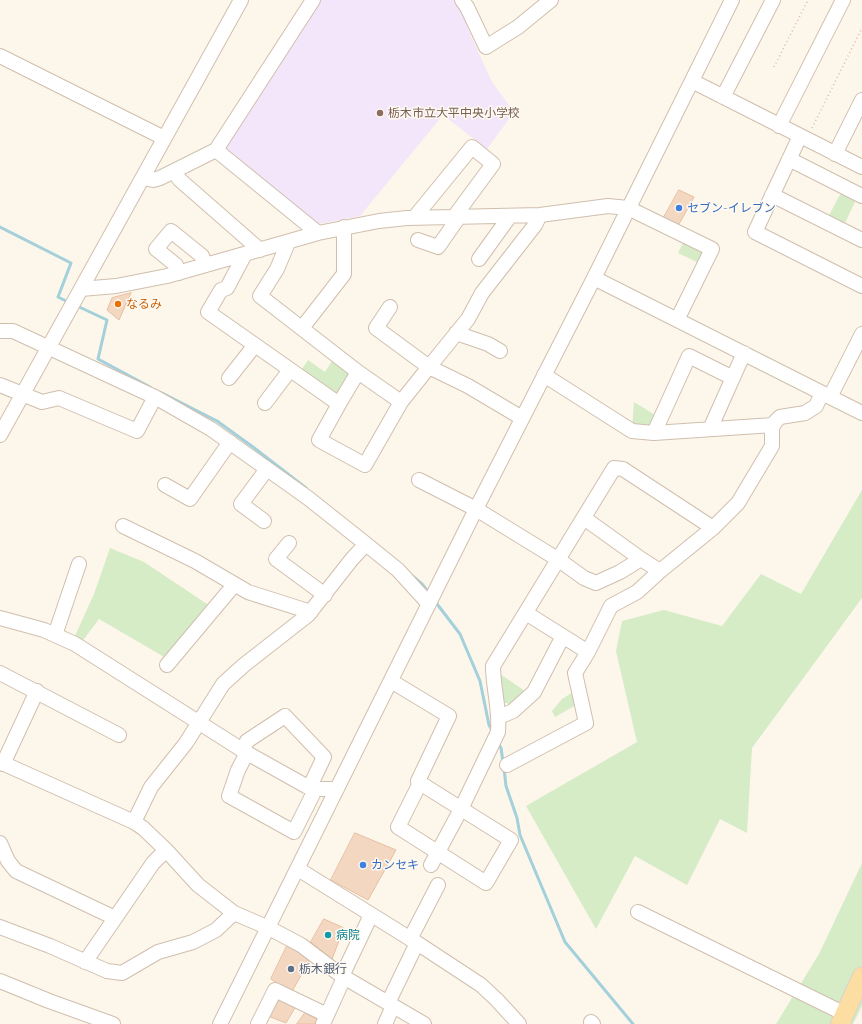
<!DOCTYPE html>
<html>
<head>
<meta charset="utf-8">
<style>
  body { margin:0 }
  canvas { display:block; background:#fdf6ea }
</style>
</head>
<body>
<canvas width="862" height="1024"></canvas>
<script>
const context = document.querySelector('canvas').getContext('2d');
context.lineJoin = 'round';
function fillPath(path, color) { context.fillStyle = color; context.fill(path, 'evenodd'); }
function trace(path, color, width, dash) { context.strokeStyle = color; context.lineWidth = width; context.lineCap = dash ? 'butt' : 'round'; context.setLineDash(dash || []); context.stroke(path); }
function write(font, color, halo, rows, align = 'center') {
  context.font = font + ' Quicksand,"Noto Sans JP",sans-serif'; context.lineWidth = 3; context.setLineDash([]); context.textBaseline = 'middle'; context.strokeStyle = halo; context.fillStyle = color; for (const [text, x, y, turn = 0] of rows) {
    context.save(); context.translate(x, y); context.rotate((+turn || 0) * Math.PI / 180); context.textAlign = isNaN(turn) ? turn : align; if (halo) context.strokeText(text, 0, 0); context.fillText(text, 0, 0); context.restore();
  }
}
fillPath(new Path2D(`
  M318 0H456L460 7 471 36 492 82 514 112 487 149 443 115 360 216 313 225 223 151Z`), '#f3e6fa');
fillPath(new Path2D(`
  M842 191 857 198 843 227 827 219Z
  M684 241 705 252 699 263 678 253Z
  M308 360 325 372 332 361 351 374 335 396 300 372Z
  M634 402 655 415 649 430 632 429Z
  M862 490V598L752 748 747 833 720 819 687 885 635 856 596 929 526 806 637 742 616 651 622 621 664 610 722 626 761 574 801 594Z
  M110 548 144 562 210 606 166 658 99 619 81 643 74 638 94 594Z
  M497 672 525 691 515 702 509 704 503 702Z
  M573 692 576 705 555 717 552 711 562 699Z
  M862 863V1006L853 1024H776L819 954Z`), '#d5ecc7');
trace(new Path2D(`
  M0 227 71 263 58 297 68 302
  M75 305 107 320 98 359 150 387
  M162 393 217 421 253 447 306 488
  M410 574 422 584 430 594
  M434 600 460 634 480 681 489 725 493 732
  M498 743 501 748 503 762
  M504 768 506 786 517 818 520 835 565 942 633 1024`), '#a3d0da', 3);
const building = new Path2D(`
  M679 190 694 197 678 226 663 219Z
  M131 293 119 320 107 310 112 298Z
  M355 833 396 850 368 900 331 880Z
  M324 919 344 928 332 959 311 942Z
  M287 946 311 958 291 993 271 979Z
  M279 997 296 1006 286 1023 268 1016Z
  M305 1013 319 1020 317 1024H297Z`);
fillPath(building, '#f3d7c1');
trace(building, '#e6bea1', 1);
const minor = new Path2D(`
  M462 0 467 7 486 47 518 27 551 0
  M0 56 164 138
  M692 81 862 167
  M723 97 773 0
  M779 126 843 0
  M800 136 755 232 862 286
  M216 150 313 0
  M835 154 862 100
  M789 159 862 196
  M174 172 180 180 260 250
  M143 178 153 180 160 178 216 150 318 233
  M772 195 862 240
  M414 218 472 147 493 164 454 217
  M418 240 438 247 459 217
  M288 243 277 269 260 296 358 372 401 402 429 367 468 386 522 418
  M245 254 227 288 221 290 208 312 339 404 358 372
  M479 259 510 216
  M179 273 176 265 156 249 171 231 202 256 206 265
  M594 278 830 397 862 334
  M81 289 116 286 167 276 318 233 379 221 407 218 540 215 608 206 628 208 712 249 677 320
  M390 307 376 328 429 367 468 319 482 293 535 225 540 215
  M302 328 344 274V227
  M0 331H13L155 397 211 429 308 498 366 544 398 570 429 604
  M456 333 488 344 500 351
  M544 375 632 431 654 433 773 425
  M229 378 255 345
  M0 385 42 402 59 398 137 431 155 397
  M830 397 862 413
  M265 403 290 370
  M339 404 319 440 365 465 401 402
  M710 429 744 353
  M654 433 689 356 733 378
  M0 435 241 0
  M419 480 476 509 559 560 584 578 596 583 620 572 641 559 660 571 713 528 738 503 772 446V428L775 422 780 417 805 413 816 406 822 393
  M165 485 190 499 230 442
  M584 518 641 559
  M264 521 241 504 267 469
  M123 526 195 561 248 592 311 612
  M289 543 276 559 325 595
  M0 618 44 630 75 644 247 753 306 786 313 789H337
  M55 635 79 564
  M588 652 611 606 637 592 660 571
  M167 665 234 585
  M0 673 119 735
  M391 681 449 716 418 781 420 783 398 827 486 883 511 840 420 783
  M499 717 513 711 534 692 563 636
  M243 751 247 741 285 716 324 757 313 780V794L294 832 229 796 238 770 247 753
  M0 762 134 822 143 828 166 850 198 885 234 913 269 928 301 945 342 976 371 915
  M3 764 37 691
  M507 765 586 723 575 673 588 652 526 613
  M134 822 151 787 186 743 223 684 244 665 308 615 352 559 366 544
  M0 843 8 861 16 871 115 918
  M431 865 461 809 498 732C500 709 493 688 493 666L614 468 623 469 713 528
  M298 869 417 943 481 985 497 1000 519 1024
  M638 912 845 1014
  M0 927 50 946 107 971 122 973 158 952 193 942 216 930 234 913
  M410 939 438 885
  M85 962 153 863 166 850
  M0 981 49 1001 113 1024
  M388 1003 417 943
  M591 1022 593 1024
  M220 1024 476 509 594 278 732 0
  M258 1024 275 990 327 1015
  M323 1024 342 982V976L424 1024
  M385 1024 393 1006`);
const major = new Path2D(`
  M840 1024 862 976`);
trace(minor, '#d0bfae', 16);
trace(major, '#d9d2cd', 20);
trace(new Path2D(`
  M774 67 808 0
  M812 128 862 28`), '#d9baa3', 1.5, [1, 3]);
trace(minor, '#fff', 14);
trace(major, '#fcdda2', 18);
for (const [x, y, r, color] of [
  [380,113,4,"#8d6e63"],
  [679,208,4,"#3f7fe0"],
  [118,304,4,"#e8710a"],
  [363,865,4,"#3f7fe0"],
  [328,935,4,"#0f9aa8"],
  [291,969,4,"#5c6f8a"]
]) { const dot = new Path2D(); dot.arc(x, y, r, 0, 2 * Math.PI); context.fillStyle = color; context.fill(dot); trace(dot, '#fffaf1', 1.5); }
write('12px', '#785e54', '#fffaf1', [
  ["栃木市立大平中央小学校",388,113]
], 'left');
write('12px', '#366cbe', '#fffaf1', [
  ["セブン-イレブン",687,208],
  ["カンセキ",371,865]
], 'left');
write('12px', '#c56008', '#fffaf1', [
  ["なるみ",126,304]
], 'left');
write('12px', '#0d838f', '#fffaf1', [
  ["病院",336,935]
], 'left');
write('12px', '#4e5e75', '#fffaf1', [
  ["栃木銀行",299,969]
], 'left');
</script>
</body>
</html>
